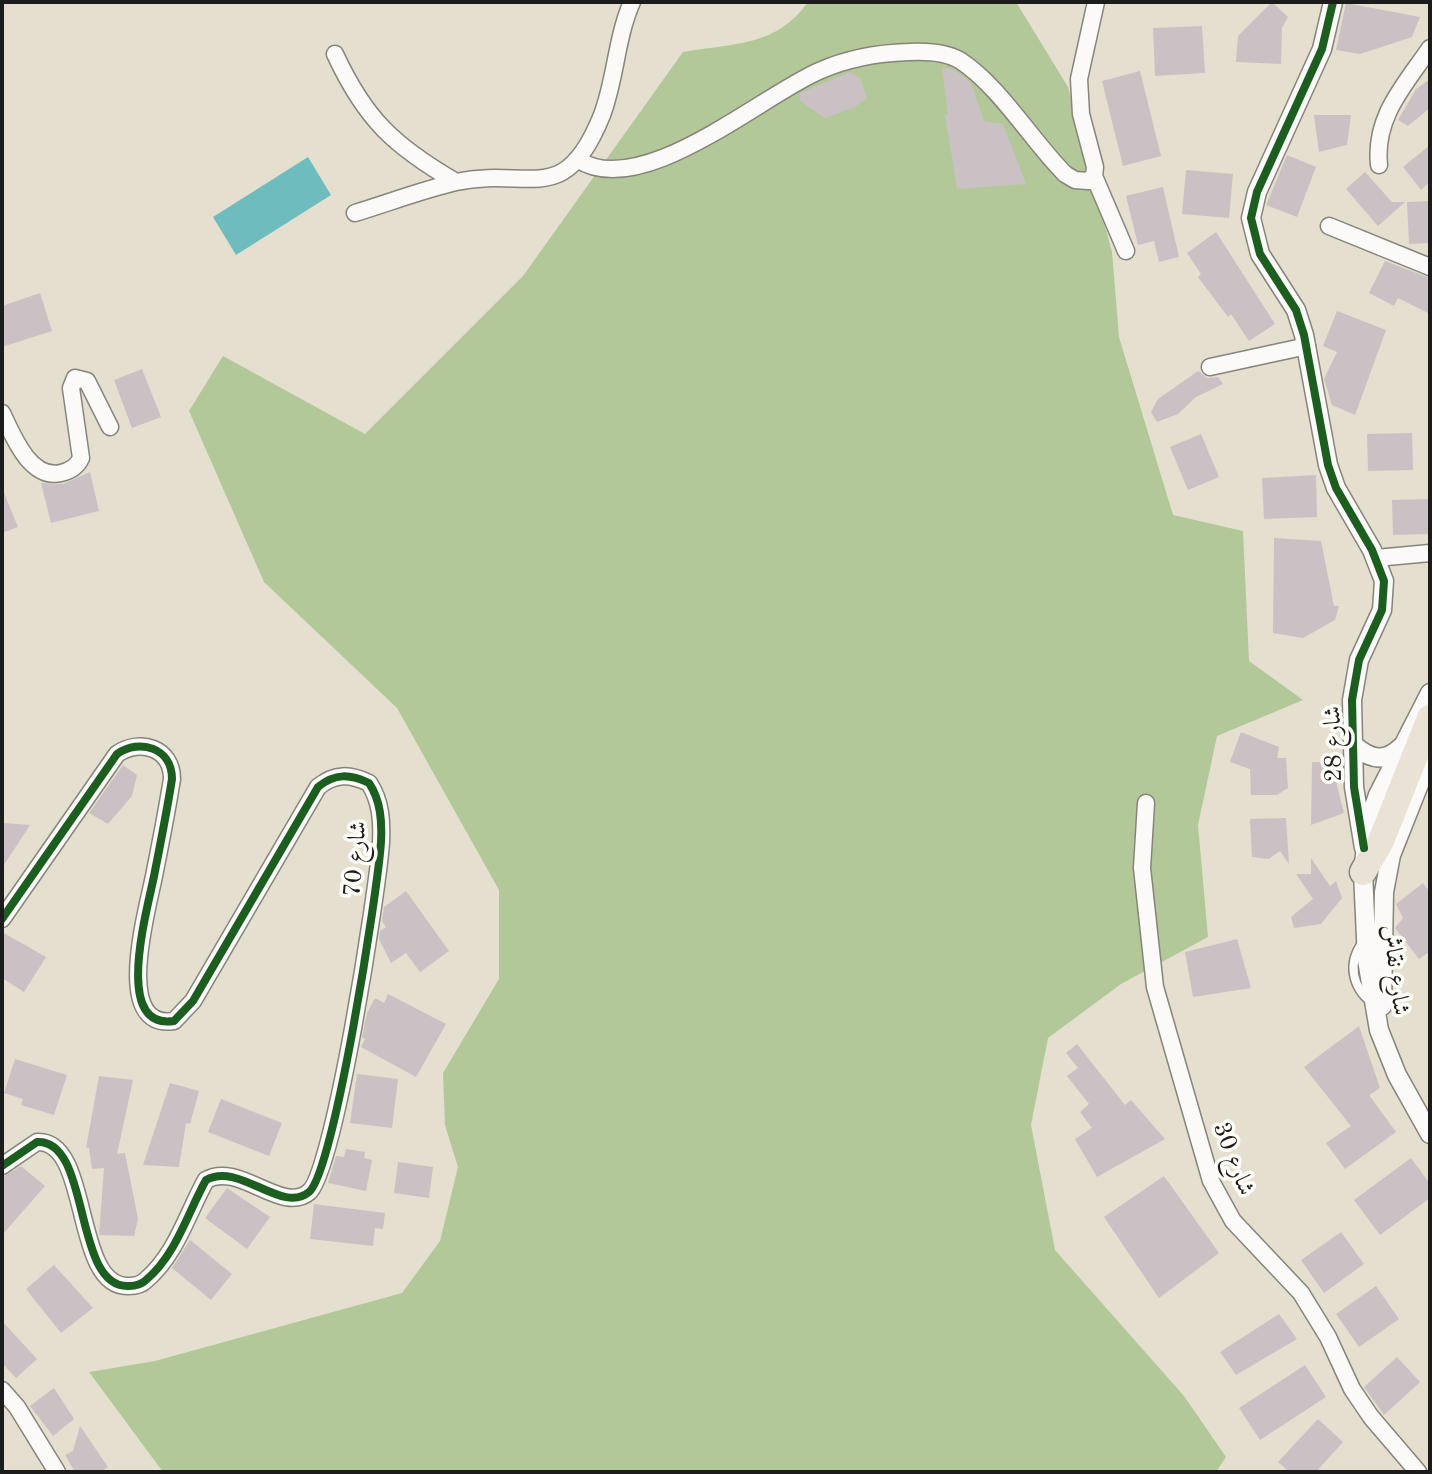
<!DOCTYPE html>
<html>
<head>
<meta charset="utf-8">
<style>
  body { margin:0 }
  #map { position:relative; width:1432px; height:1474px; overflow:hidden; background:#e5dfcf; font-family:"Old Standard TT",serif }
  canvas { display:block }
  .frame { position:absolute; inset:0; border:4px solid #1c1c1c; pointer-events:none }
</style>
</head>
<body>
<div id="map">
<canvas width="1432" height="1474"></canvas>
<div class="frame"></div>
</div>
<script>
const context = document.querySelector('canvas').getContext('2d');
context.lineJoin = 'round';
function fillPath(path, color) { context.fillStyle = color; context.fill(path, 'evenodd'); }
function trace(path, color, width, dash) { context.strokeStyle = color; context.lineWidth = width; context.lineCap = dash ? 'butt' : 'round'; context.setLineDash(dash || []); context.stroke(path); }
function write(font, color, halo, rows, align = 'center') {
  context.font = font + ' "Old Standard TT",Amiri,serif'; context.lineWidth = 7; context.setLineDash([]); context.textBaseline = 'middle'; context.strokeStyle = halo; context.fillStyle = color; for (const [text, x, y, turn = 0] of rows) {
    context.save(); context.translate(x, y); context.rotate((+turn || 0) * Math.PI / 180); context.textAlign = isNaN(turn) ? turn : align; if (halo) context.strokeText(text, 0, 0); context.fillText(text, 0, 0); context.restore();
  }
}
fillPath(new Path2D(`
  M808 2H1016L1068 87 1112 252 1119 337 1173 515 1243 531 1249 661 1303 700 1217 736 1198 825 1208 937 1121 984 1048 1038 1031 1125 1055 1250 1184 1396 1226 1457 1216 1472H163L89 1372 155 1361 402 1293 440 1241 458 1167 445 1125 443 1073 499 979V890L397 708 264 582 189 411 223 356 365 434 523 276 683 52C734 43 776 47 808 2Z`), '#b2c899');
fillPath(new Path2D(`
  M308 157 331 195 236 255 213 217Z`), '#6fbcbe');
fillPath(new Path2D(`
  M1272 2 1288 17 1282 28 1281 64 1236 62 1238 36Z
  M1346 3 1420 17 1412 37 1360 54 1336 50Z
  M1202 26 1205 73 1155 76 1153 28Z
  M942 67 955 70 971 83 984 121 1003 124 1026 184 957 189 945 115H948Z
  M1140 71 1161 156 1123 166 1102 81Z
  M850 72 860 78 867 98 853 108 825 118 800 101V93Z
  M1430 79V108L1408 126 1398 120 1416 89Z
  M1314 115H1351L1347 145 1319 152Z
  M1430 145V182L1421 190 1403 167Z
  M1287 155 1316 167 1297 217 1266 205Z
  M1186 170 1233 174 1229 218 1182 214Z
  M1365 172 1392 202H1405L1378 226 1346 189Z
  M1163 187 1179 257 1159 262 1154 241 1138 245 1126 196Z
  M1430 201V243L1409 244 1407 202Z
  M1216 232 1275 324 1249 341 1231 314 1228 317 1198 277 1201 274 1187 253Z
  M1385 261 1430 278V314L1398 298 1394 306 1369 293Z
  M40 293 52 331 2 347V306Z
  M1337 311 1386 330 1355 415 1332 405 1324 379 1337 352 1323 346Z
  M142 369 161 417 132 428 114 380Z
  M1198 371 1207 378 1218 377 1223 384 1196 397 1178 414 1157 422 1151 412 1158 399Z
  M1412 433 1413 470 1368 471 1367 434Z
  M1201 434 1219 477 1188 490 1170 447Z
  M90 472 99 511 51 523 41 483 63 484Z
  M1316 475 1317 517 1264 519 1262 478Z
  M2 488 18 527 2 533Z
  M1430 499V534L1393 535 1392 500Z
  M1274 538 1321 541 1334 606H1339L1335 620 1303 638 1273 633Z
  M1241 732 1279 747 1277 758H1286L1288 788 1277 795H1251L1250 769 1230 762Z
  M1312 762H1331L1344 813 1311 825Z
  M123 765 137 775 132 796 108 824 89 813Z
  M1286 818 1289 864 1280 851 1269 859 1252 857 1250 819Z
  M2 823 30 825 2 868Z
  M1311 858 1330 886 1336 881 1342 898 1321 924 1294 928 1291 917 1313 899 1296 874H1311Z
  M1423 883 1430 892V951L1419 959 1395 928 1403 918 1396 904Z
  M406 891 449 951 420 972 406 953 391 963 379 939 380 931 386 927 382 921 384 907Z
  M2 932 46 957 24 992 2 978Z
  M1237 939 1251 988 1193 997 1185 952Z
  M388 994 446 1024 416 1077 361 1047 365 1039 362 1037 367 1013 375 998 384 1003Z
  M1359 1026 1380 1088 1369 1095 1396 1132 1345 1169 1326 1143 1351 1126 1304 1067Z
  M1077 1044 1125 1105 1131 1100 1165 1139 1097 1177 1075 1139 1092 1128 1080 1112 1089 1104 1067 1076 1078 1068 1066 1053Z
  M15 1059 67 1075 54 1115 21 1105 23 1099 4 1093Z
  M357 1074 398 1079 392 1128 350 1123Z
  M99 1076 133 1080 117 1154 125 1153 138 1219 134 1236 99 1235 104 1168 92 1169 89 1148H86Z
  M170 1083 199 1091 190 1124 186 1123 179 1167 143 1165Z
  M221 1099 282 1123 269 1156 208 1132Z
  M346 1149 365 1152 364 1158 372 1160 366 1191 328 1183 336 1156 344 1157Z
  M1411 1158 1430 1184V1198L1380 1235 1354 1200Z
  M398 1162 433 1167 429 1198 394 1193Z
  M21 1166 45 1186 2 1235V1177Z
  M1164 1176 1219 1253 1159 1298 1104 1217Z
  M227 1188 270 1217 247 1249 205 1218Z
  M314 1204 385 1213 383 1229 375 1228 373 1246 310 1239Z
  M1341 1232 1364 1264 1324 1293 1301 1260Z
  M190 1240 232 1274 211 1300 172 1268Z
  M54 1265 93 1308 61 1333 26 1289Z
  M1376 1286 1399 1319 1359 1347 1336 1314Z
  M1279 1314 1297 1339 1236 1375 1220 1352Z
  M2 1321 37 1359 16 1378 2 1363Z
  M1397 1357 1420 1382 1384 1415 1364 1387Z
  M1305 1365 1326 1397 1260 1440 1239 1408Z
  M54 1388 74 1419 53 1436 30 1406Z
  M1318 1419 1343 1442 1316 1472H1289L1278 1462Z
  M80 1426 108 1467 101 1472H75L65 1455 73 1451Z`), '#cac1c4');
const service = new Path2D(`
  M1363 942C1347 963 1352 987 1372 1003`);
const minor = new Path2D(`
  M335 54C365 119 394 146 456 182
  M577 159C640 202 761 96 819 71 846 59 878 53 908 52 925 51 947 52 961 61 1000 87 1032 141 1065 174L1075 180 1088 181 1094 176 1095 167 1081 114 1079 79 1096 2
  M1379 165C1374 117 1404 86 1430 48
  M1094 176 1126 251
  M355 213C388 203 422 190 456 182 530 166 564 210 602 115 616 78 616 38 632 2
  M1329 226 1430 267
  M1210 367 1307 346
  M2 413C13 436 30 480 61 473 70 471 77 467 81 458L71 388 75 378 87 381 110 427
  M1376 558 1430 553
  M1146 803 1142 868 1155 987 1211 1181 1233 1221 1301 1293 1328 1337 1352 1389 1371 1417 1418 1472
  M2 919 117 754C140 738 172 748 172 779 167 810 161 841 155 871 150 901 110 1031 174 1021L193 1001 318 787C335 773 350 774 369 783 381 801 382 822 381 842 378 889 334 1172 309 1192 282 1215 239 1161 206 1180 188 1212 176 1255 146 1280 142 1284 135 1286 129 1286 72 1289 92 1139 37 1142L2 1166
  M2 1390 17 1407 57 1472`);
const tertiary = new Path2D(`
  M1333 2 1322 49 1257 192 1251 218 1260 254 1296 310 1304 335 1328 465 1336 488 1372 550 1384 581 1382 610 1359 660 1352 700 1354 787 1364 848
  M1430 693 1378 795 1369 821 1363 872 1367 960 1379 1030 1397 1075 1430 1134
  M1355 746C1370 759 1385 763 1401 747
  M1382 1006 1384 892 1391 855 1430 757`);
const trunk = new Path2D(`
  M1363 872 1381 841 1430 718`);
trace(service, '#87847b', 11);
trace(minor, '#87847b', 19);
trace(tertiary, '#87847b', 21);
trace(trunk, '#87847b', 29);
trace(service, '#fbfaf8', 8);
trace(minor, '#fbfaf8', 16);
trace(tertiary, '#fbfaf8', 18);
trace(trunk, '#e9e2d5', 26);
trace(new Path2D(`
  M1333 2 1322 49 1257 192 1251 218 1260 254 1296 310 1304 335 1328 465 1336 488 1372 550 1384 581 1382 610 1359 660 1352 700 1354 787 1364 848
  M2 919 117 754C140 738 172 748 172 779 167 810 161 841 155 871 150 901 110 1031 174 1021L193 1001 318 787C335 773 350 774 369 783 381 801 382 822 381 842 378 889 334 1172 309 1192 282 1215 239 1161 206 1180 188 1212 176 1255 146 1280 142 1284 135 1286 129 1286 72 1289 92 1139 37 1142L2 1166`), '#1b5e20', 8);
write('24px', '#1c1c1c', '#fdfcf7', [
  ["شارع 28",1334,744,-91],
  ["شارع 70",356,859,-85],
  ["شارع نقاش",1395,970,83],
  ["شارع 30",1233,1159,69]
]);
</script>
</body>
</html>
